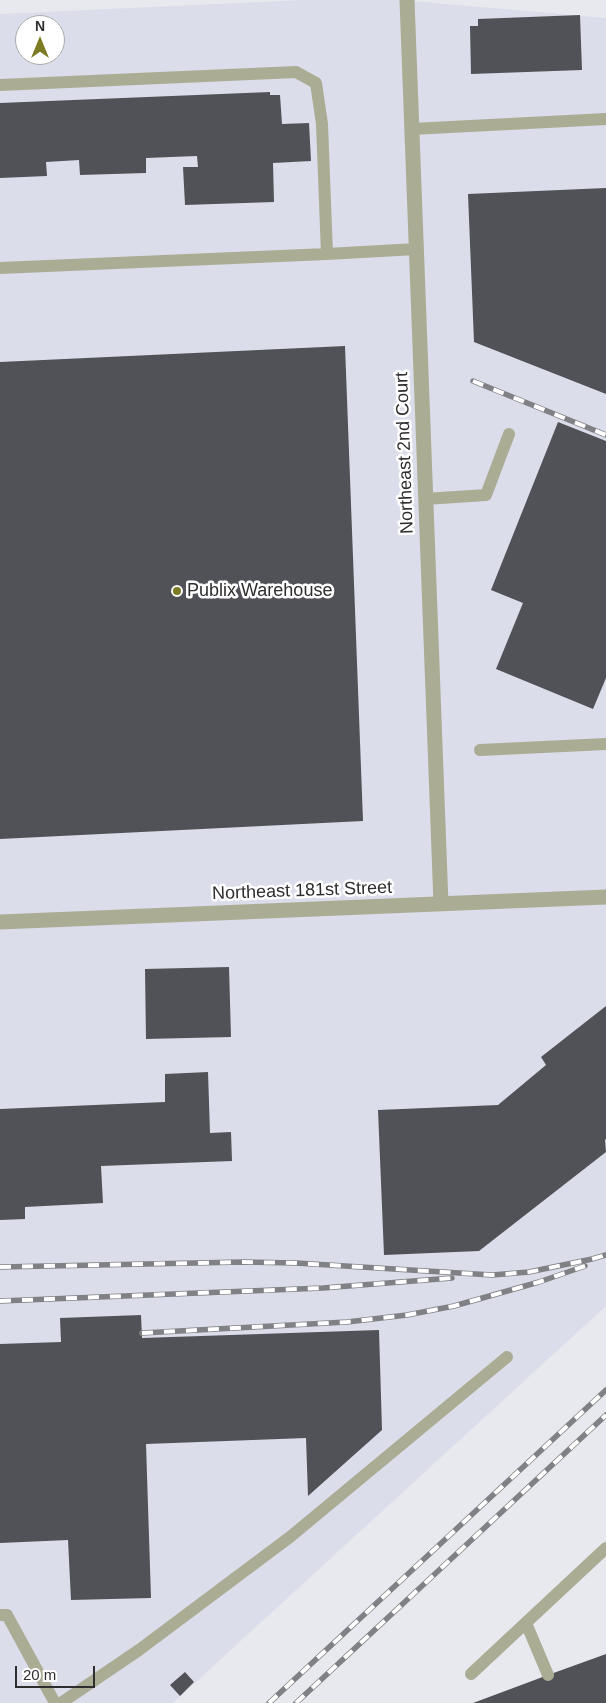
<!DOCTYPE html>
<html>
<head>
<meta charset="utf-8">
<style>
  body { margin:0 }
  #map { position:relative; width:606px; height:1703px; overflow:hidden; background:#e8e9ef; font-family:Helvetica,sans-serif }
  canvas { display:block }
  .north { position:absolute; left:15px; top:15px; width:50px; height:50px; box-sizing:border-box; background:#fff; border:1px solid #ababac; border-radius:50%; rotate:0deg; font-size:14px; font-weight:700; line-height:20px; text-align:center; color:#2e2e30 }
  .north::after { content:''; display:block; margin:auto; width:18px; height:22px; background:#7c7b23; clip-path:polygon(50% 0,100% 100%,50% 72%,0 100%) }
  .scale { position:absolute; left:15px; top:1666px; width:80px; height:22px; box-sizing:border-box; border:2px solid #2e2e30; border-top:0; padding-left:6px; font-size:15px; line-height:18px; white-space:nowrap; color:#2e2e30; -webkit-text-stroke:4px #fff; paint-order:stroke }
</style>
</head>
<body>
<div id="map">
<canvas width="606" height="1703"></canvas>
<div class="north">N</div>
<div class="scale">20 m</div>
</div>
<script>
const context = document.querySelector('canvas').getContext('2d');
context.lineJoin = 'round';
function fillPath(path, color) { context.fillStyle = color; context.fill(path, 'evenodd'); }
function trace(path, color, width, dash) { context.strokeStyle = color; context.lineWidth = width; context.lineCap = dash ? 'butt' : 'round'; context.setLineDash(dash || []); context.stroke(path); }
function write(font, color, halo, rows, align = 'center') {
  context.font = font + ' Helvetica,sans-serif'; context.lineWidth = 5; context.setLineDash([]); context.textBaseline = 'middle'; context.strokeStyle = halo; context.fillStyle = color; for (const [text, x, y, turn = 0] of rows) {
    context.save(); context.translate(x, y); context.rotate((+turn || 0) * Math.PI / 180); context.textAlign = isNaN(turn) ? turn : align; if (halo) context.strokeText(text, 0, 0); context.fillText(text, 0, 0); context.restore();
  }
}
fillPath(new Path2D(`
  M304 0H401L606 18V1306L173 1703H0V14ZM25 25H55V55H25Z`), '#dbddea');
fillPath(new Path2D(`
  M580 15 582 70 471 74 470 26H478V19Z
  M270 92V95H280L282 124 309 123 311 161 273 163 274 202 185 205 183 167H198L197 156 146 158V173L80 175 79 160 46 162 47 176 0 178V103Z
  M606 188V394L474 342 468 194Z
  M345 346 363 821 0 839V362Z
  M558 422 606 441V678L593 709 496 669 523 603 491 590Z
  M229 967 231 1037 146 1039 145 969Z
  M606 1006V1139L605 1140 606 1152 479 1251 384 1255 378 1110 498 1105 546 1065 541 1057Z
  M208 1072 210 1133 231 1132 232 1161 101 1166 103 1203 25 1207V1219L0 1220V1109L165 1102V1074Z
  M141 1315 142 1338 379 1330 382 1430 308 1496 306 1438 146 1444 151 1598 71 1600 68 1540 0 1543V1344L61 1342 60 1318Z
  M606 1654V1703H473L548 1675Z
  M185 1672 194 1682 180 1696 170 1685Z`), '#515257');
trace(new Path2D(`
  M0 85 296 72 316 83 322 124 327 254 416 249
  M412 129 606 119
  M0 268 327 254
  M425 499 486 495 509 434
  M480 750 606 744
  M0 1615H7L55 1703
  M526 1623 548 1675
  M471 1674 606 1548
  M61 1703 139 1650 290 1537 507 1357`), '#abac94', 12);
trace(new Path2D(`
  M407 0 441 904
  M0 922 606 897`), '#abac94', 15);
const rail = new Path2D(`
  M473 381 606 435
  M0 1267 243 1262 296 1263 492 1275 529 1272 592 1259 606 1255
  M0 1301 323 1288 452 1278
  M142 1333 347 1322 407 1315 454 1306 539 1282 585 1266
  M269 1703 606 1390
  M296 1703 606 1415`);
trace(rail, '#808184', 5.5);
trace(rail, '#fff', 4, [11]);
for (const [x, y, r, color] of [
  [177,591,5,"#7c7b23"]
]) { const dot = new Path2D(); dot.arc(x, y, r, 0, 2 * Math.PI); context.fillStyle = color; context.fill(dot); trace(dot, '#fff', 2); }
write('18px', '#2e2e30', '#fff', [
  ["Northeast 2nd Court",405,453,-92],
  ["Northeast 181st Street",302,891,-2]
]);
write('18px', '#2e2e30', '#fff', [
  ["Publix Warehouse",187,591]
], 'left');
</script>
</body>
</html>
